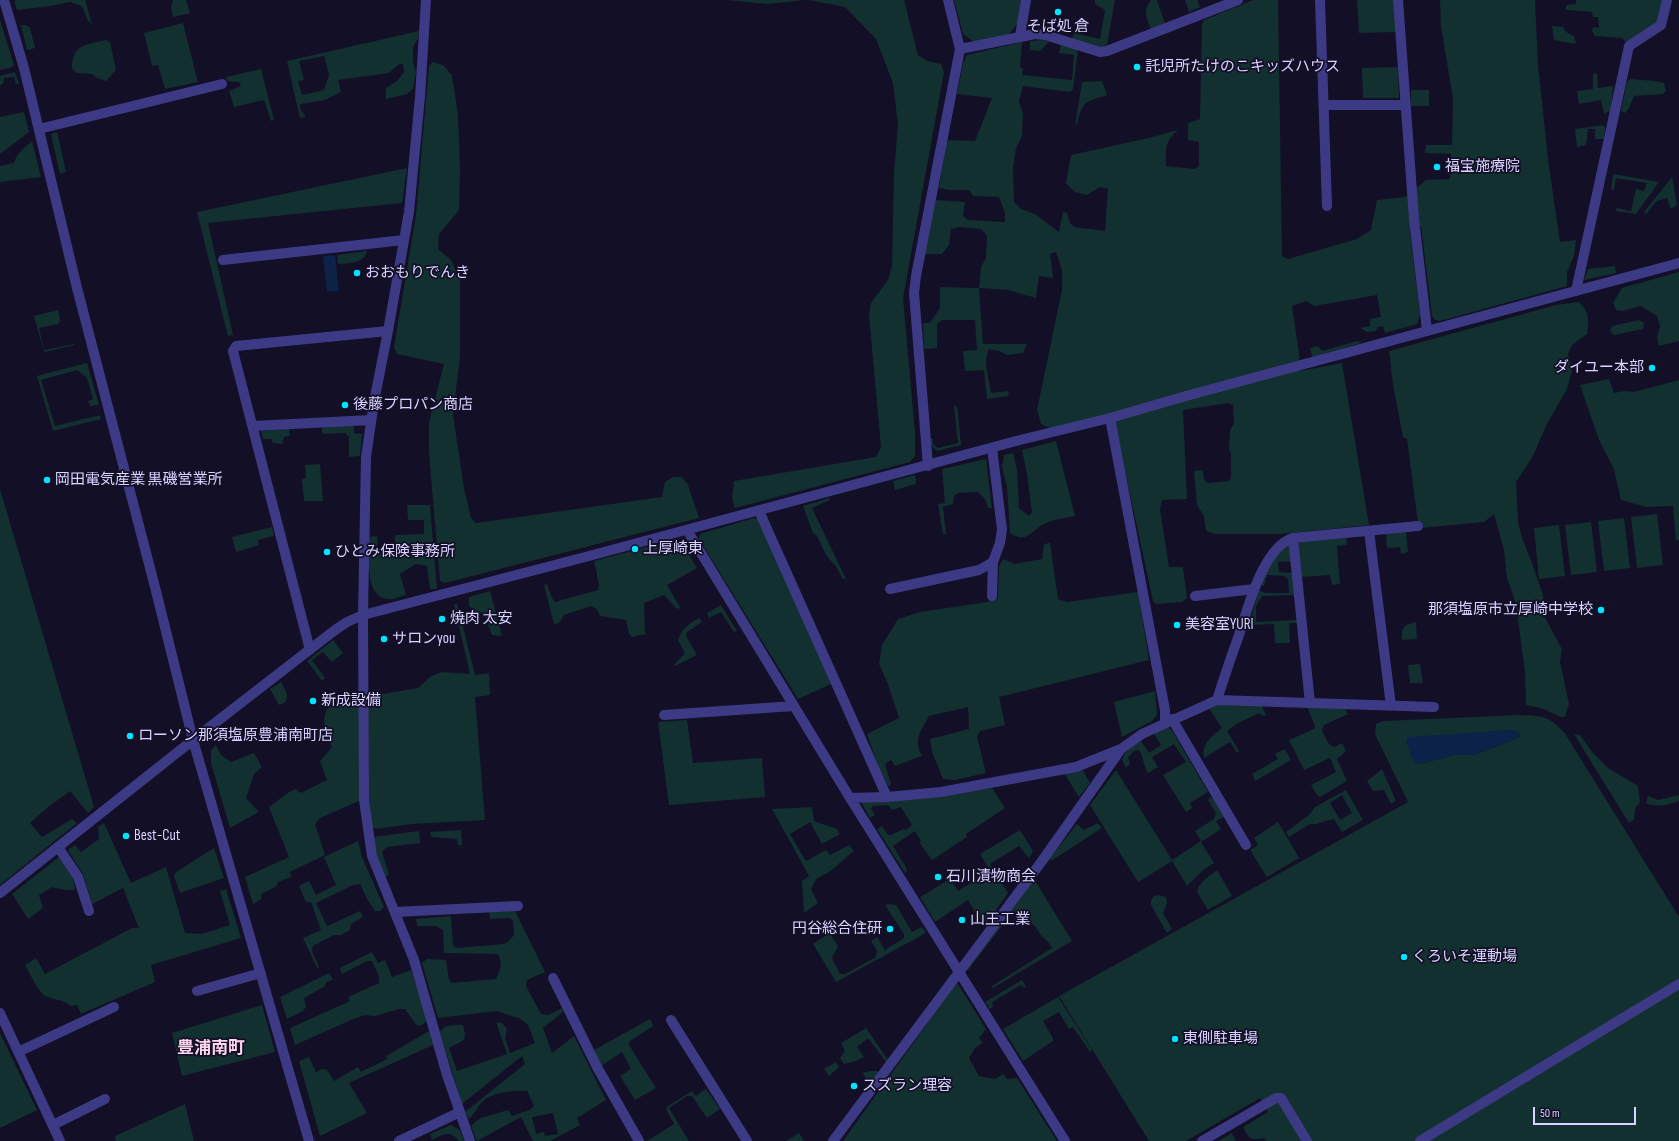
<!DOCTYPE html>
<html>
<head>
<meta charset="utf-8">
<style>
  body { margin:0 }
  #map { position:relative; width:1679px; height:1141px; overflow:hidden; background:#130f26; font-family:"Sofia Sans Condensed",sans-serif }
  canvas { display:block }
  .scale { position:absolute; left:1533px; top:1107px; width:103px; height:18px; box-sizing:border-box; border:2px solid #d9d4ff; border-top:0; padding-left:5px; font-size:12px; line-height:14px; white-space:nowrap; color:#d9d4ff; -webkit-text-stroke:3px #130f26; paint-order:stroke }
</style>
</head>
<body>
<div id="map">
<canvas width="1679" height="1141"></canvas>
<div class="scale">50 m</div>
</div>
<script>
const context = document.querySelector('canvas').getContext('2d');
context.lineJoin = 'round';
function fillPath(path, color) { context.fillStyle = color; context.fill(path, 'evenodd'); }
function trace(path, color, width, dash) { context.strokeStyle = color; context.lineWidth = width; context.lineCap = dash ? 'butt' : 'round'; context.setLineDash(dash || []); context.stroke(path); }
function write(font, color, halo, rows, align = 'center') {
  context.font = font + ' "Sofia Sans Condensed","Noto Sans JP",sans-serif'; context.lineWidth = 3.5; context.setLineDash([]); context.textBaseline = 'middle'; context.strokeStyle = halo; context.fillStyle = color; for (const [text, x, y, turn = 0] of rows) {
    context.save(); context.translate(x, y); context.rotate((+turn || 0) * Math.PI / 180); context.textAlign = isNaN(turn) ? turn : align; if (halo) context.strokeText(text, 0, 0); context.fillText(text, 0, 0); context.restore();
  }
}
fillPath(new Path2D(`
  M18 0H85L92 24 88 21 82 6 70 2 50 6 17 10 14 1Z
  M173 0H186L190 13 173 17 171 8Z
  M727 0H805L767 4Z
  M809 0H904L918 55 927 61 941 64 944 72 903 298 915 432V456L910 462 735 508 732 498 734 481 876 457 881 447 869 315 871 303 888 280 892 266 894 172 898 125 893 83 876 39 845 7Z
  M954 0H1021L1018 23 1009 34 979 42 973 41 963 34Z
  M1095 0H1115L1107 45 1100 47 1072 39 1074 33 1100 39 1105 10 1095 4Z
  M1151 0H1157L1165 24 1151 30C1147 18 1142 11 1151 0Z
  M1185 0H1197L1200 7 1189 12Z
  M1253 0H1278L1282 256 1288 259 1357 239 1371 230 1377 200 1405 197 1426 180 1450 179 1451 154 1425 153 1426 145H1452L1453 99 1441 26 1440 0H1535L1538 65 1548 159 1560 242 1576 240 1574 256 1567 272V286L1440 321 1435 320 1432 316 1421 226 1410 230 1420 315 1417 324 1385 333 1383 326 1378 327 1376 331 1367 332 1360 328 1370 326V319L1381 317 1377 295 1314 306 1306 301 1292 306 1299 353 1300 371 1342 363 1369 525 1281 534H1215L1206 531 1204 516 1197 505 1194 471 1203 470 1204 480 1208 483 1229 481 1231 478V455L1229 448 1230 430 1234 423 1233 405 1228 403 1183 410 1187 499 1162 500 1160 509 1169 567H1183L1187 598 1182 602 1156 604 1153 601 1113 415 1054 430 1041 424 1037 410 1062 290V270L1056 252 1050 254 1053 278 1039 276 1036 298 1008 290 979 288 983 344H1027L1023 353 1007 355 999 351 989 349C982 361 990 380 991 393L1009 391 1008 396 987 399 984 370 965 371 963 351 977 350 975 320H942L937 324V348L924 349 923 323H930L940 308V287L979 288 981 267 986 258 987 236 981 229 959 227 951 229 949 245 942 254H923L936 200 965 202 963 216 968 220 1005 222V213L999 197 973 196 969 190H950L939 188 946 146 948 140 975 141 992 98 957 94 963 63 967 55 1022 42 1020 67 1023 69 1022 75 1072 80 1074 55 1059 53 1061 44 1078 50 1073 89 1070 92 1023 86 1019 101 1023 114 1022 136 1016 148 1013 168 1014 202 1021 209 1035 214 1059 232 1063 212 1067 213 1070 223 1074 227 1105 231 1108 189 1100 187 1087 195 1075 192 1066 183 1071 155 1153 137 1177 130V131C1164 142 1166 150 1166 166L1194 169 1199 166V142L1188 140V123L1200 119 1202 25 1204 20Z
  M1357 0H1395L1397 32 1359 33Z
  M1576 0H1662L1657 23 1626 42 1622 38 1595 36 1592 31 1593 27 1599 28 1598 17H1593L1592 12 1566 10V5L1576 4Z
  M0 20 14 65 10 68 0 70Z
  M183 23 198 82 165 89 158 65 152 66 144 33Z
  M21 25H26L30 28 35 48 27 50Z
  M1552 26 1563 27 1566 32 1574 36 1576 44 1554 40Z
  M419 31 418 38 413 47V62L416 72 413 89 407 94 386 99V88L397 81 404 72 403 64H399L389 73 338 80 341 92 325 100 300 104V109L305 115V117L300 118 287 61ZM324 56 329 75 324 90 302 95 298 81 304 80 299 61Z
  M106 40 110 42 116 70 106 81 97 78 92 74 77 73 72 69C72 44 85 45 106 40Z
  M1043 40 1049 42 1040 51 1030 50V41Z
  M433 62 443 65 452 75 458 115 460 169 459 210 439 234 438 249 451 260 460 280V356L453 415 464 488 471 518 476 523 662 497 665 482 673 477H682L688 485 699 518 445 583 440 581 429 454V422L444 364 397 354 394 347 416 215 429 66Z
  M1398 67 1399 98H1363L1362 68Z
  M261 69 274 120 271 121 265 102 263 100 234 107 229 91 241 86 239 82 227 81 226 77Z
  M15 72 19 84H16L14 77 4 78 3 84 0 85V76Z
  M1597 73 1598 88 1613 86 1611 110 1604 114 1601 100 1579 104 1577 91 1593 89V74Z
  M1630 79 1655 81 1664 83 1666 91 1663 94 1634 96 1629 108 1625 113 1621 111 1627 82Z
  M1102 81 1107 95C1084 103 1083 100 1077 124L1075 125 1082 82Z
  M1411 90H1429V106H1411Z
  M24 112 29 132 0 154V117Z
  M1603 125 1605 128 1604 139H1595V129H1588L1586 145 1577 147 1575 129Z
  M57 132 66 172 60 174 51 134Z
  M32 141 41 177 0 182V166L14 163C17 153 24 148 32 141Z
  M407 168 402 203 208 223 233 335 228 336 197 212Z
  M1613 174 1659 182 1636 214 1616 211 1617 208 1631 211 1636 189 1644 191 1647 183 1616 178 1614 190H1611Z
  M1672 177 1677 205 1671 209 1667 198 1657 201 1646 214 1644 212Z
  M367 251C364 264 348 263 338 264L337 255Z
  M1615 266 1616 273 1584 280 1588 269Z
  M1679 272V341L1659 346 1657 338 1660 326 1657 316 1641 306 1622 311 1616 310 1613 303 1622 288Z
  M1579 302C1590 313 1589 319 1587 334L1572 345 1568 354 1572 370 1567 389 1547 424 1532 458 1516 482 1518 522 1522 538 1532 563 1543 595 1544 616 1562 649 1560 662 1569 704 1565 717H1561L1541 708 1526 705 1525 672 1516 604 1507 578 1504 550 1494 514 1484 522 1420 528 1418 523 1407 439 1403 437 1393 385 1389 351 1556 305Z
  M58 310 60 320 58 324 39 328 44 350 74 344 75 345 44 352 34 316Z
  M1639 320 1644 323 1643 329 1615 335 1612 334 1610 330 1612 326Z
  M1357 341 1361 343 1312 357 1310 348 1318 346 1322 351Z
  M87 363 99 405 90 406 88 401 93 399 87 378 77 370 41 380 55 426 100 415 101 419 53 431 37 376Z
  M1609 379 1614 393 1624 391 1634 392 1679 380V540L1676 541 1673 506 1646 507 1621 500 1614 469 1599 440 1580 385Z
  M954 406H957L961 445 937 451 931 445V439H933V444L938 448 958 443Z
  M354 424V433L362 434 360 456 349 457V437L345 433 322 434V425Z
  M289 429 290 436 284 437 282 444 273 443 271 439H263L261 431Z
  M1056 441 1075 516C1066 518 1055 519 1046 523 1032 529 1027 545 1010 533L1007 487 1002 467 1004 455 1013 453 1017 469 1019 508 1029 516 1032 512 1027 474 1022 450Z
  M986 459 992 508H988L985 499 978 492 958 493 954 496 953 504 943 507 946 534H943L938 504 945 503 942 469Z
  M320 464 323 501H304L302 479 306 478 305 465Z
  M915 475 916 484 895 490 893 481Z
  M0 489 94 807 88 813 70 791 47 808 30 823 42 837 72 819 77 823 0 885Z
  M829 498 830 500 812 508 846 579H843L837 568 826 555 817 536 813 533 803 506Z
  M407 505H430L437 589H430L427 566 416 564 400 574 406 595C400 596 394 600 388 599 363 597 370 555 369 537L377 536 378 553H395V535L424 534V520H408Z
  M1657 514 1663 565 1637 568 1631 517Z
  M754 518 759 520 831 684 798 699 699 539 700 534Z
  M1624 518 1630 568 1604 571 1598 521Z
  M1591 522 1597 572 1571 575 1565 525Z
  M1559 525 1565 576 1539 579 1534 528Z
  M272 527 274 536 258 540 259 545 236 552 232 537Z
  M1406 531 1408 552 1401 554 1400 547 1387 548 1386 534Z
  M1346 537 1347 545 1337 546 1340 584 1332 585 1330 575 1302 577 1298 544 1300 542Z
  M673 540 682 544 697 568 667 585 681 609 676 608 664 595 644 603 645 634 632 637 629 634 626 620 600 616 597 609 591 606 564 615 559 623 554 624 544 585 547 584 552 598 555 602 598 590 599 584 594 561Z
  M1050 543 1058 599 1067 602 1138 592 1149 660 999 697 1005 725 980 731 977 737 986 773 955 780 943 779 932 752 930 739 969 729 968 707 929 716C921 731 913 739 922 756L895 766 891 760 885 764 891 784 889 787 879 768 867 734 899 718 888 684 879 664 882 645 898 619 920 612 987 602 998 598 999 566 1003 559 1015 564 1042 559 1044 544Z
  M1290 544 1292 561 1278 562 1279 572 1293 573 1295 595 1262 596 1256 606V622L1297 620V623H1289L1290 643H1275L1274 624 1249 625 1259 590 1265 593H1289L1288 579 1284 576 1267 575 1264 586 1260 585C1267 571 1275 551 1290 544Z
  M490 591 502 636 492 635 484 614 474 610 469 606V597Z
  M457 603 475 675 489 673 490 695 475 697 485 820 411 824 376 829 371 826 367 799V700L371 696 418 688 430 677 442 672 470 674 454 605Z
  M721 605 737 631 734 632 721 612 709 618 707 613Z
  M699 618 702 622 687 632 686 636 697 655 675 666V664L685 653 678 640C682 628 689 624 699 618Z
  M1416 622 1417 639 1402 640V630L1406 625Z
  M333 640 343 653 332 662 323 652 312 660 325 678 322 681 307 661Z
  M1420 664 1423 683H1410L1408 665Z
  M281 682 287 694 286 702 279 705 270 689Z
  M1155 691 1157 715 1152 721 1122 737 1114 702Z
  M359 692V801L320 818 315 824 325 855 290 872 291 877 278 882 277 886 261 894V899L253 904 245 877 289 857 269 807 289 792 296 789 301 793 327 780 320 761 332 747C326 734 321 723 327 709Z
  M1218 703 1262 706 1266 715 1263 716 1259 713 1238 723 1227 731 1239 751 1237 753 1230 742 1204 758C1201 744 1212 736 1222 728L1209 708Z
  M1307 707 1345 709 1348 714 1324 725 1322 731 1329 744 1334 747 1342 743 1346 751 1337 759 1347 781 1320 797 1316 794 1311 785 1336 772 1330 758 1304 770 1289 740 1314 729 1315 726Z
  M1519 715C1543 716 1547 715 1564 732L1679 917V1141H1266L1264 1138C1250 1140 1250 1140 1243 1127L1268 1112 1260 1098 1186 1141H1149L1059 996 1408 802 1375 734 1376 724 1384 721ZM1511 730 1518 732 1520 737 1474 755H1454L1419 764 1414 763 1487 732Z
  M687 720 693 763 762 758 765 797 669 805 658 722Z
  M1166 727 1171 729 1208 792 1190 803 1192 808 1186 812 1163 775 1186 762 1174 744 1152 757 1158 767 1148 773C1143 765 1144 758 1139 750L1134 751 1128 757 1130 764 1126 768 1122 760C1125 750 1133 746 1141 741L1149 753 1161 745 1153 732Z
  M1574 734 1580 735 1593 753 1608 768 1638 786 1640 802 1635 809 1634 820 1629 823Z
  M216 745 221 755 231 762 254 753 262 767 254 774 246 798 259 812 230 828 211 763V750Z
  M1285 749 1291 760 1255 781 1252 774 1278 759 1275 754Z
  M1082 769 1090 783 1079 797 1064 773Z
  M1382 769 1396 801 1391 804 1384 790 1373 791 1367 781Z
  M1116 770 1172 860 1201 841 1195 831 1214 819 1216 813 1208 800 1210 797 1213 799 1224 817 1216 821 1221 829 1201 842 1214 863 1202 871 1187 886 1172 861 1138 882 1090 805Z
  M992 788 1005 808 966 834 967 837 932 860 919 842 921 841 915 831 893 846 907 869V871L905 873 877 829 882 826 888 835H891L903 829 906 830 912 825 901 807 892 810 888 805 873 806 871 809 875 815 870 818 862 804 863 802Z
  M1346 790 1363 820 1342 832 1334 819 1325 821 1317 824H1310L1289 837 1286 832 1309 815 1315 807ZM1342 795 1352 813 1340 820 1330 803Z
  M1679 795V801C1667 805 1658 808 1646 803L1648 796 1658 800Z
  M812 807 814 821 837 829 840 834 822 844 810 822 790 834 806 861 826 850 830 855 849 845 854 851 829 872 816 879 811 889 818 903 804 913 802 881 809 876 772 809Z
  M1278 822 1299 858 1267 877 1250 850 1258 845 1254 838Z
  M104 823 131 883 166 867 185 933 202 934 230 925 220 891 226 889 241 938 151 965 155 982 81 1014 77 1005 70 1006C62 998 53 1001 44 995 38 991 29 972 25 965L36 958 45 974 132 928H139L123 888 92 904 83 874 68 850 75 845 81 852 99 839 98 827Z
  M1098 823 1102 828 1051 861 1049 859 1077 824 1084 830Z
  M461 830 462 845H458L457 839 431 837 430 832Z
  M1020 830 1033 851 1029 858 1019 846 990 864 1008 893 984 927 968 900 935 922 920 897 950 879 958 891 989 872V869L980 854Z
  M419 831 420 843 387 847 382 852 389 875 385 876 376 855 373 837Z
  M358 841 362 857 384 907 380 911H375L367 899 360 884 353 885 316 903 327 926 360 911 363 917 351 924 350 930 341 935H334L313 946 312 951 319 967 317 968 303 938 321 930 311 902H306L299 886 309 881 316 895 336 885 324 857Z
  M214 848 224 878 180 893 174 876 176 872Z
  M59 857 73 879 75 890H65L52 887 39 895 43 908 28 919 12 894Z
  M1217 870 1232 896 1208 910 1197 892 1199 886 1205 879Z
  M1034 879 1072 941 993 988 992 986 1052 948C1049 942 1046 940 1042 936 1039 933 1037 928 1034 925 1030 921 1017 915 1011 914L968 970 967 969Z
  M1159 895 1166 897 1167 903 1163 913 1172 929 1167 933 1151 905V900L1154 896Z
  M889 904 896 905 912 932 922 927 926 933 836 982 813 944 829 933 838 946 832 958 840 974H845L876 957 877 951 871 941 877 937 885 950 904 938V934L885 905Z
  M515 911 545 972 527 980 526 986 541 1014 548 1015 562 1008 563 1012 543 1028 552 1053 574 1036 606 1100 577 1118 580 1125 550 1141H533L521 1117 477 1141 471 1126 476 1121 481 1118 508 1110 512 1116 529 1110 534 1106 527 1091C513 1091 494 1091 482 1102 477 1107 475 1114 469 1119L465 1112 525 1064 522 1056 462 1104 440 1032C444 1024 455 1025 463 1025L465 1034 464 1040 449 1048 457 1071 507 1054 496 1022 502 1023 507 1029 505 1038 510 1053 535 1043 528 1025 521 1019 497 1011 438 1018 422 963 427 959 446 960 449 980 451 983 496 979C500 970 503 963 498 954L444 953 443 930 436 926H417L416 919 451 916 453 945 457 948 504 944 508 942 514 935 513 921 510 918 490 919 489 912ZM553 1113 558 1134 545 1136 544 1132 536 1134 532 1117Z
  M372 952 378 963 385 960 392 977 411 970 427 1019 424 1024 418 1026 414 1022 405 1009H399L375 1016 365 1015 351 1020 295 1045 290 1028 350 1001 348 997 379 983V976L372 961H367L342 974 340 968Z
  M329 973 333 980 326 982 325 986 304 998 306 1007 303 1011 287 1019 280 997Z
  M1022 980 1026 987H1023L1021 985 992 1002 993 1007 990 1009 985 1002Z
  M958 984 986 1029 979 1038 983 1043 975 1048 969 1058 979 1076 995 1079 1003 1074 1007 1079 1017 1078 1057 1141H843L955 985Z
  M1058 997 1092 1050 1090 1052 1073 1027 1069 1029 1059 1012 1043 1021 1053 1038V1041L1023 1061 1003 1029Z
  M262 1005 275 1052 182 1076 172 1033Z
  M650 1019 653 1026 629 1042V1045L656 1088 635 1100 620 1076 631 1069 622 1052 601 1066 594 1050Z
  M866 1028 888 1060 886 1062 869 1039H867L857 1047 864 1057 856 1061 844 1064 840 1058 845 1051 841 1043Z
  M429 1031 433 1045 349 1083 367 1113 320 1136 299 1061 309 1057 316 1072 322 1069 327 1070 334 1081 358 1067 361 1072 387 1059 386 1056Z
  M0 1033 37 1110 0 1128Z
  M836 1062 839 1067 829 1076 824 1069Z
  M871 1071H877L880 1073 871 1084 862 1073Z
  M706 1089 720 1109 707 1118 692 1096H687L669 1108 689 1141H647L674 1124 666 1109 668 1106 692 1091 696 1096Z
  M185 1104 194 1141H116L115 1136Z
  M451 1125 460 1130 464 1141H459C450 1130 444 1134 432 1140L430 1134Z
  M799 1133 804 1141H786Z
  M1232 1133 1236 1141H1218Z`), '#12302f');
fillPath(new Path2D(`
  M335 255 339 291 327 292 323 256Z
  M1511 730 1518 732 1520 737 1474 755H1454L1419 764 1414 763 1406 742 1408 737Z`), '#0c2248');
trace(new Path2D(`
  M426 0 420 97 409 212 388 331 374 402 366 457 363 615 364 800 372 856 414 960 447 1075 470 1141
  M948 0 960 49
  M1320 0 1327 206
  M1398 0 1414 219 1427 330
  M1020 36 1026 0
  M1324 105H1405
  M39 129 222 84
  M223 260 404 240
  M1576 291 1629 46 1661 25 1667 0
  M1110 418 1165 710V722
  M253 426 371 420
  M928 466 914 293 916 276 960 49 1035 34 1045 35 1100 52 1107 51 1238 0
  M759 511 887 797
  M687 530 850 798 1065 1141
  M1369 531 1391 706
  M1293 538 1310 703
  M890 589 979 570 993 562 1000 543 1002 529 992 448
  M992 596 993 562
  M1195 596 1254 589
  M310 650 233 351 236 346 388 331
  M1217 700C1224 678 1231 657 1239 635 1248 608 1263 547 1293 538L1418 526
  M664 715 794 706
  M1172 719 1246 845
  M850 798 887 797 941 792 1076 767 1121 749
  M58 847 78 877 89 911
  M395 912 518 906
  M553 978 597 1067 639 1141
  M197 991 261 973
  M0 1013 60 1141
  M671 1020 747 1141
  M18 1052 114 1007
  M53 1125 105 1099
  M399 1141 460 1112
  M833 1141 1042 861 1121 749 1142 734 1217 700 1434 707
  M1202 1141 1276 1098H1281L1307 1141
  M1420 1141 1679 984`), '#3d3a85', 10);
trace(new Path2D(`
  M4 0 24 68 77 288 156 591 193 740 309 1141
  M0 893 193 740 335 630 347 622 363 615 589 556 1016 441 1110 418 1186 396 1679 263`), '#3d3a85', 10);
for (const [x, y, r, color] of [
  [1058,12,4,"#00e5ff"],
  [1137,67,4,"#00e5ff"],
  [1437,167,4,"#00e5ff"],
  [357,273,4,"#00e5ff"],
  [1652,368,4,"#00e5ff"],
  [345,405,4,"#00e5ff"],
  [47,480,4,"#00e5ff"],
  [635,549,4,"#00e5ff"],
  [327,552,4,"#00e5ff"],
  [1601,610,4,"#00e5ff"],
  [442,619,4,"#00e5ff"],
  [1177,625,4,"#00e5ff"],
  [384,639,4,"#00e5ff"],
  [313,701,4,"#00e5ff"],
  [130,736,4,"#00e5ff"],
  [126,836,4,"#00e5ff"],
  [938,877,4,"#00e5ff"],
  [962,920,4,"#00e5ff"],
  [890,929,4,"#00e5ff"],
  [1404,957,4,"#00e5ff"],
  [1175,1039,4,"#00e5ff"],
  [854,1086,4,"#00e5ff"]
]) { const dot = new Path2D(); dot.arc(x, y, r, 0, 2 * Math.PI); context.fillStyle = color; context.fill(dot); trace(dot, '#130f26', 1.5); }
write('15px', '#d9d4ff', '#130f26', [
  ["そば処 倉",1058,27,"center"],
  ["託児所たけのこキッズハウス",1145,67],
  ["福宝施療院",1445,167],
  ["おおもりでんき",365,273],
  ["ダイユー本部",1644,368,"right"],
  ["後藤プロパン商店",353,405],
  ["岡田電気産業 黒磯営業所",55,480],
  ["上厚崎東",643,549],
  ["ひとみ保険事務所",335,552],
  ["那須塩原市立厚崎中学校",1593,610,"right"],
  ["焼肉 太安",450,619],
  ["美容室YURI",1185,625],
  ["サロンyou",392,639],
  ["新成設備",321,701],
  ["ローソン那須塩原豊浦南町店",138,736],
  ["Best-Cut",134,836],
  ["石川漬物商会",946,877],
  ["山王工業",970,920],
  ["円谷総合住研",882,929,"right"],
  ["くろいそ運動場",1412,957],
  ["東側駐車場",1183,1039],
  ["スズラン理容",862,1086]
], 'left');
write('bold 17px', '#ffd6f0', '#130f26', [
  ["豊浦南町",211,1049]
]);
</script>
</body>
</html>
